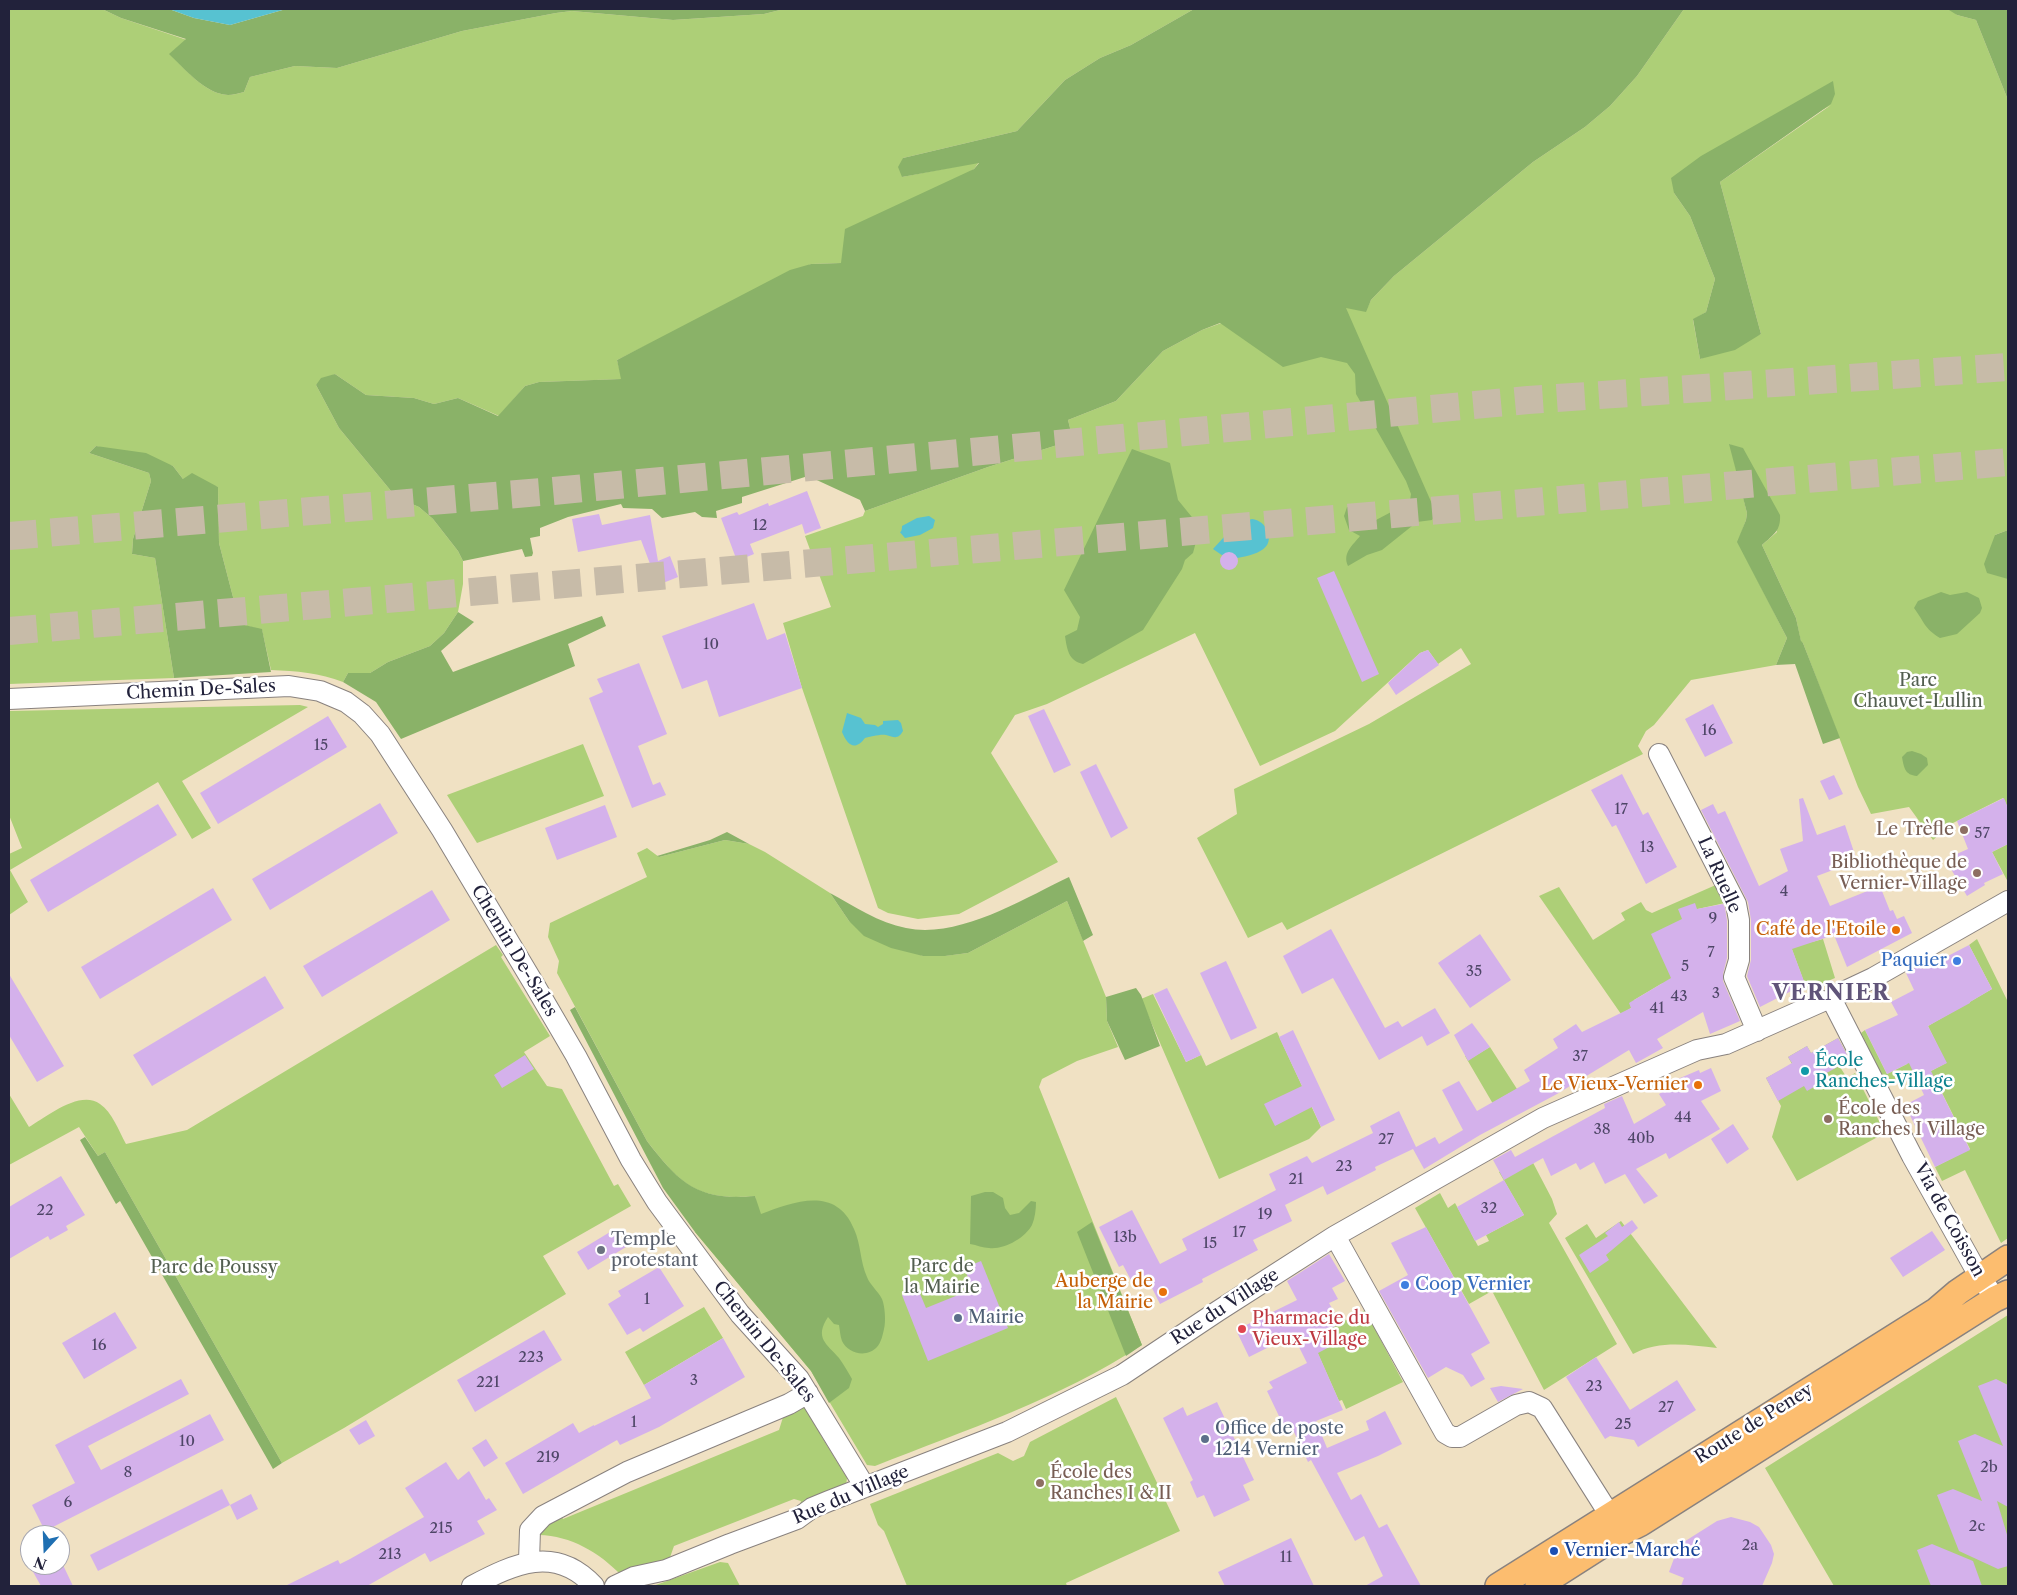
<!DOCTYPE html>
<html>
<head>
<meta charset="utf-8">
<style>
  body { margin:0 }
  #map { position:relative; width:2017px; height:1595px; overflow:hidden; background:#f0e1c3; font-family:"Libre Caslon Text",serif }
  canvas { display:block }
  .frame { position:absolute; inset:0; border:10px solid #22223b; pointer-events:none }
  .north { position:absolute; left:20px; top:1525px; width:50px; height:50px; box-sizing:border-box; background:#fff; border:1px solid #a7a7b1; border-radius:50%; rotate:200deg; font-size:14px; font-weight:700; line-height:20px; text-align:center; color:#22223b }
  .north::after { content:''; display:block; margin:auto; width:18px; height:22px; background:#1f6fb2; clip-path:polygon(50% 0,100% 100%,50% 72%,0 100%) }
</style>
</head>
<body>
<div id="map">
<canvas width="2017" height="1595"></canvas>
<div class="frame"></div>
<div class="north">N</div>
</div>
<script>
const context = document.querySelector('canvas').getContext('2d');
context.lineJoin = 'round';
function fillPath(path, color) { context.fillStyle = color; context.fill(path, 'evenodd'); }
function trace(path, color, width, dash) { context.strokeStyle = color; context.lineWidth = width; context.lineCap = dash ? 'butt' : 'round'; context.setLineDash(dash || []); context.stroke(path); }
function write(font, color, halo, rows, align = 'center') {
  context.font = font + ' "Libre Caslon Text",serif'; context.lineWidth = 5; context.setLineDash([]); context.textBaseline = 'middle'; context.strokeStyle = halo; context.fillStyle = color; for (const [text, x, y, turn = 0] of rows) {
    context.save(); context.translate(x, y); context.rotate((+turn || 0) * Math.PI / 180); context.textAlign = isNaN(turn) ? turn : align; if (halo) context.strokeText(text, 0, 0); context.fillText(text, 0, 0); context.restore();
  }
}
fillPath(new Path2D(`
  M9 9H102L121 18 187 40 170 54C185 69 205 94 228 95 233 95 239 93 244 92L250 77 295 66 337 68 462 31 556 13 572 11 673 20 764 14 784 9H1194L1131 45 1100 58 1065 80 1017 131 903 158 902 177 979 162 974 169 842 263 811 264 617 360 622 379 539 382 525 386 499 416 458 398 434 404 414 398 366 395 335 374 316 385 339 428 396 497 419 507 433 519 458 551 463 561V584L458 612 444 633 430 646 388 662 370 673H348L343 682C320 673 296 671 271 670L262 630 240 624 219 543 218 487 183 479 173 466 96 446 89 453 149 473 151 481 133 539 132 554 155 558 174 678 9 684Z
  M1684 9H1951L1957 15 1976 20 2008 100V530L1995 535 2008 556V808L2003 798 1951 824 1933 840 1909 807 1871 814 1858 787 1803 643 1801 642 1796 618 1762 545 1777 532 1730 444 1747 513 1746 520 1738 542 1787 638 1776 665 1691 680 1654 725 1646 731 1638 746 1643 754 1287 930 1282 922 1248 938 1197 838 1237 814 1234 789 1369 724 1471 664 1461 648 1438 664 1428 650 1420 653 1335 731 1260 766 1195 633 1047 704 1015 715 991 753 1058 862 959 914 918 919 888 913 878 908 802 688 783 623 831 607 805 536 863 516 865 511 988 467 1073 440 1068 420 1116 401 1163 351 1202 330 1263 308 1368 306 1371 300 1394 276 1533 162 1585 127 1610 106 1637 76ZM1831 105 1720 182 1761 334 1700 359 1693 320 1706 312 1715 279 1690 216 1674 193Z
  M300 705 308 707 182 781 211 828 192 839 158 782 10 870 28 902 9 915V854L22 848 9 815V711Z
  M583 744 604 796 477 843 447 795Z
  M725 840 749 844 765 852 830 893 849 921 923 956H944L968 953 1067 901 1106 997 1107 1021 1118 1047 1077 1061 1042 1079 1039 1087 1142 1345C1059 1399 966 1430 875 1466L867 1465 811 1371 695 1232 757 1206 755 1196C697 1201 681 1185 647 1141L557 973 559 961 548 937 550 923 647 877 637 853 647 848 659 857Z
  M2008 844V882L1992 852Z
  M1718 884 1725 903 1693 910 1682 977 1661 984 1634 1000 1636 1005 1621 1014 1539 896 1559 887 1593 940 1625 920 1621 913 1641 902 1646 910 1652 913Z
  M1823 939 1835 978 1807 990 1790 944 1812 942Z
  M1977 939 2008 1002V1238L2001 1243 1965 1170 1942 1181 1935 1167 1970 1149 1939 1087 1929 1072 1946 1063 1928 1026 1992 989 1969 945Z
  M496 945 503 955 501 957 550 1036 524 1052 547 1086 562 1089 614 1186 618 1184 631 1206 543 1256 566 1294 344 1428 282 1463 105 1152 98 1156 79 1127 9 1165V1094L29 1127C46 1117 80 1089 100 1104 112 1112 119 1131 126 1144L187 1130Z
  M1153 994 1186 1062 1201 1055 1206 1066 1277 1032 1321 1127 1309 1139 1219 1179 1141 999Z
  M1886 1021 1916 1071 1886 1085 1861 1033 1865 1030 1887 1074 1907 1064Z
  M1838 1038 1850 1060 1840 1067 1847 1078 1855 1073 1885 1133 1797 1181 1772 1137 1781 1106 1766 1078 1792 1064 1788 1057 1807 1046 1811 1053Z
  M1490 1047 1517 1089 1501 1098 1504 1104 1496 1109 1465 1056 1473 1057Z
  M1529 1155 1552 1199 1557 1214 1549 1223 1617 1344 1544 1390 1492 1291 1469 1304 1415 1208 1440 1193 1448 1208 1455 1203 1466 1223 1477 1229 1471 1233 1478 1246 1489 1241 1486 1235 1524 1215 1499 1172Z
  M1621 1221 1717 1348C1688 1345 1660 1340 1633 1354L1565 1238 1587 1224 1596 1238Z
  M704 1307 723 1338 644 1385 625 1352Z
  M1365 1310 1403 1382 1346 1409 1342 1400 1339 1401 1315 1347 1331 1328Z
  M2008 1315V1586H1834L1765 1468Z
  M1116 1397 1180 1531 1066 1583 1067 1586H907L884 1531 878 1525 870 1504 998 1453 1013 1461 1024 1456 1030 1442Z
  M803 1407H807L821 1432 820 1434 847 1478 846 1486 798 1510 801 1501 794 1499 674 1546 668 1563 622 1576C599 1552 571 1536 539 1535L541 1530 561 1515 563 1519 779 1430 784 1414Z
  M720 1562 728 1563 740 1586H653Z`), '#adcf77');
fillPath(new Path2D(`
  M102 9H169L194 18 230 25 286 9H784L764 14 673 20 572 11 556 13 462 31 337 68 295 66 250 77 244 92C239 93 233 95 228 95 205 94 185 69 169 54L186 39 121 18Z
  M1194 9H1684L1637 76 1610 106 1585 127 1533 162 1394 276 1371 300 1366 312 1346 308 1436 513 1432 520 1417 522 1382 550 1367 555 1348 566C1342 553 1353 545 1360 536L1349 530 1344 516 1347 507 1360 509 1368 521 1376 520 1393 511 1409 507 1411 494 1406 481 1356 394 1355 374 1347 363 1321 357 1283 367 1220 323 1202 330 1163 351 1116 401 1068 420 1073 440 988 467 865 511 860 500 808 476 742 497V503L716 511 717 518 702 517 695 512 662 518 652 509 623 508 621 504 568 517 540 528V536L530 538 533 553 532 556 525 557 522 549 463 561 458 551 433 519 419 507 396 497 339 428 316 385 321 378 335 374 366 395 414 398 434 404 458 398 498 416 525 386 539 382 621 379 617 360 790 270 811 264 841 263 845 229 974 169 979 163 902 177 898 167 903 158 1017 131 1065 80 1100 58 1131 45Z
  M1951 9H2008V100L1976 20 1957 15 1949 10Z
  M1833 81 1835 94 1831 104 1720 182 1761 334 1735 350 1700 359 1693 319 1706 312 1715 279 1690 216 1674 193 1671 178 1701 156Z
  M1729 444 1743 448 1780 515C1781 531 1773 535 1762 545L1796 618 1801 641 1803 643 1840 738 1823 744 1795 664 1776 665 1787 638 1737 542 1746 520 1747 513Z
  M96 446 146 453 173 466 183 479 192 473 218 487 219 543 240 624 262 629 271 672 174 678 155 558 132 554 133 539 151 481 149 473 89 453Z
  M1132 449 1170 463 1178 500 1200 527 1193 553 1185 560 1182 569 1143 630 1083 664C1069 661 1067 650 1065 636L1077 630 1080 617 1064 590Z
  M2008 530V579L1987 573 1984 564 1995 535Z
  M1941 592 1950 595 1967 592 1979 598 1982 608 1980 613 1957 634 1940 638C1924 628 1925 623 1914 608L1918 601Z
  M458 612 474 622 441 651 453 672 602 616 606 626 568 644 575 666 401 739 376 702 343 682 348 673H370L388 662 430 646 444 633Z
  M1912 751 1921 754 1927 758 1928 765 1917 776C1905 775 1904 768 1902 757L1907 752Z
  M727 832 749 844 725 840 659 857 657 856 710 840Z
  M1069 877 1093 935 1083 941 1067 901 968 953 945 956H923L891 948 864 936 849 921 830 893C854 906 879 923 906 928 959 939 1023 899 1069 877Z
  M1136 988 1141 995 1160 1046 1125 1060 1107 1021 1106 997Z
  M575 1007 647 1141C680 1184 698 1201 755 1196L761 1214C793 1202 836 1185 854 1229 861 1244 860 1262 867 1277 870 1285 878 1291 882 1299 885 1306 886 1322 884 1329 883 1334 881 1343 877 1347 867 1358 848 1354 842 1341 840 1336 840 1330 839 1325L834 1324 828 1317C814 1338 827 1344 839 1358 844 1365 848 1372 852 1379L849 1388 829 1403 811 1371 695 1232 663 1188 570 1010Z
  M85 1137 98 1156 105 1152 282 1463 273 1469 120 1201 116 1204 80 1140Z
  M985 1192H993L1003 1198 1005 1208 1010 1215 1019 1213 1031 1201 1036 1202C1036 1209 1035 1218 1032 1225 1025 1238 1004 1250 989 1248 983 1248 977 1245 970 1244L971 1196Z
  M1092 1222 1142 1345 1126 1356 1077 1232Z`), '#8ab268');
fillPath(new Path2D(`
  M169 9H286L230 25 194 18Z
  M929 516 935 520 933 528 920 535 905 538C896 527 902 537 902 526L917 518Z
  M1252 519C1259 520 1265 524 1267 531 1277 554 1243 556 1229 560L1213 549 1236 524Z
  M847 713 861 718 865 724 875 725 878 727 883 724V721L898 720 901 723 903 731C898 740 894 737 886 735 880 734 870 737 865 738 855 751 848 746 842 732Z`), '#57c2d1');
fillPath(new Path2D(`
  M807 491 821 528 805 534 802 524 750 544 754 554 737 561 721 518 737 512 739 515 768 503 769 506Z
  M599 514 602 525 650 515 658 561 670 556 678 577 658 585 641 540 578 552 572 519Z
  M1220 561a9 9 0 1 1 18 0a9 9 0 1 1-18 0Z
  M1334 571 1379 674 1362 682 1317 578Z
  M754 603 767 640 785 633 802 688 719 717 707 680 682 689 662 636Z
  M1428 650 1439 665 1396 695 1388 683 1420 653Z
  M639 663 667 734 638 746 653 785 660 782 666 795 632 808 589 698 603 692 597 679Z
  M1713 704 1733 743 1705 757 1685 719Z
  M1044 709 1071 765 1054 773 1028 716Z
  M328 716 347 747 218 824 200 793Z
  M1096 764 1128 828 1111 838 1080 772Z
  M1622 774 1643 815 1648 812 1677 867 1646 884 1616 825 1612 827 1591 790Z
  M1834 775 1843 794 1829 800 1820 781Z
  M1803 798 1817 835 1845 825 1857 861 1817 876 1830 906 1880 886 1890 911 1893 910 1897 919 1904 916 1912 933 1847 967 1834 935 1792 949 1805 984 1760 1007 1747 976 1751 960V920L1748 902 1701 810 1713 804 1718 814 1725 811 1759 886 1788 871 1780 849 1803 841 1799 799Z
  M2004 798 2008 808V844L1992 852 2003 874 1984 883 1985 885 1967 896 1945 859 1968 849 1957 821Z
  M380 803 398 833 270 910 252 879Z
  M158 804 177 835 48 912 30 880Z
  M605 805 617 837 557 860 545 828Z
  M213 888 232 920 100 999 81 967Z
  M432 890 450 920 322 997 303 966Z
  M1695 903 1697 909 1723 904 1725 908 1727 921V958L1723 974V981L1740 1021 1710 1034 1703 1012 1657 1039 1663 1048 1636 1063 1629 1050 1557 1094 1480 1135 1424 1169 1413 1149 1375 1167 1376 1170 1327 1195 1323 1186 1285 1205 1292 1221 1253 1240 1258 1250 1202 1279 1203 1282 1160 1304 1147 1278 1134 1286 1123 1265 1119 1267 1099 1227 1132 1210 1160 1264 1187 1250 1182 1239 1276 1190 1269 1174 1307 1156 1312 1163 1373 1133 1370 1126 1399 1111 1416 1147 1435 1137 1439 1144 1463 1130 1442 1090 1459 1081 1477 1111 1530 1081 1524 1070 1558 1048 1553 1039 1576 1024 1582 1032 1631 1008 1629 1003 1671 978 1651 934 1682 919 1678 909Z
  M1331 929 1385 1028 1398 1021 1402 1027 1435 1008 1450 1033 1427 1046 1422 1036 1379 1060 1333 978 1302 994 1283 956Z
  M1480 934 1511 980 1470 1008 1438 963Z
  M1969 945 1992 989 1970 1002V1003L1928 1026 1947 1063 1931 1071 1970 1150 1935 1167 1905 1105 1924 1095 1909 1063 1887 1074 1865 1030 1898 1015 1891 1002 1914 990 1906 973 1920 965 1923 969Z
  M1226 961 1257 1028 1231 1040 1200 973Z
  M9 974 64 1066 37 1082 9 1035Z
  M265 976 284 1008 152 1086 133 1055Z
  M1167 988 1201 1055 1186 1062 1154 994Z
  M1472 1023 1490 1047 1468 1061 1454 1035Z
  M1293 1030 1335 1120 1321 1127 1312 1107 1275 1126 1264 1104 1302 1086 1279 1037Z
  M1838 1038 1850 1060 1823 1075 1826 1080 1807 1091 1804 1086 1778 1101 1766 1078 1792 1063 1788 1057 1807 1046 1811 1053Z
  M525 1055 534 1069 502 1088 494 1075Z
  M1711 1068 1721 1091 1701 1101 1720 1129 1669 1159 1666 1153 1636 1169 1658 1196 1644 1204 1625 1174 1605 1184 1594 1162 1580 1170 1576 1163 1551 1176 1543 1158 1504 1180 1493 1160 1511 1150 1515 1157 1605 1108 1604 1104 1622 1096 1634 1124 1666 1105 1659 1094 1676 1084 1673 1081 1699 1070 1700 1073Z
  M1733 1124 1749 1149 1727 1164 1711 1139Z
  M61 1176 85 1215 66 1226 68 1230 50 1240 48 1236 9 1259V1207Z
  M1504 1180 1524 1215 1475 1241 1457 1207Z
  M1632 1220 1638 1228 1606 1255 1609 1260 1590 1273 1579 1255 1608 1236 1605 1233 1619 1222 1622 1227Z
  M1426 1227 1490 1343 1471 1354 1485 1379 1471 1387 1463 1375 1446 1367 1428 1378 1379 1291 1408 1275 1391 1243Z
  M615 1229 626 1247 588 1270 577 1252Z
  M1932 1231 1945 1250 1903 1277 1890 1258Z
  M1329 1254 1345 1281 1332 1288 1338 1299 1329 1303 1341 1324 1331 1328 1339 1342 1318 1353 1343 1410 1316 1421 1327 1448 1369 1430 1366 1421 1385 1411 1402 1444 1378 1456 1337 1473 1351 1500 1361 1494 1379 1528 1387 1524 1421 1586H1365L1383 1576 1364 1536 1355 1541 1311 1460 1308 1462 1294 1432 1288 1435 1267 1391 1273 1388 1269 1382 1307 1363 1293 1335 1249 1357 1236 1330 1297 1300 1287 1281Z
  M981 1261 1008 1328 928 1361 902 1295 918 1289 926 1308 973 1289 964 1268Z
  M659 1267 684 1306 643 1332 640 1328 627 1335 608 1304 621 1296 618 1291Z
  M115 1312 137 1348 84 1379 62 1343Z
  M544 1330 562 1360 475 1412 457 1380Z
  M723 1338 745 1377 659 1427 620 1445 617 1440 523 1494 505 1463 573 1423 579 1433 594 1425V1426L651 1398 644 1385Z
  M1596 1357 1630 1410 1677 1380 1696 1410 1638 1447 1634 1440 1610 1436 1605 1439 1566 1377Z
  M181 1379 189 1394 88 1446 101 1470 210 1414 224 1440 45 1531 32 1505 75 1483 55 1445Z
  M1996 1379 2008 1385V1507L1997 1501 2008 1538V1566L1998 1569 1959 1551 1937 1495 1953 1489 1982 1501 1958 1441 1975 1434 2003 1446 1978 1386Z
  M1501 1386 1523 1389 1498 1402 1490 1388Z
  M1217 1402 1254 1480 1243 1485 1250 1500 1214 1517 1204 1495 1197 1498 1190 1482 1193 1480 1163 1418 1183 1407 1187 1416Z
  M366 1420 375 1436 359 1445 349 1430Z
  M486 1439 498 1458 484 1467 472 1448Z
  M446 1462 458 1480 469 1471 486 1500 489 1498 497 1510 477 1521 485 1534 430 1562 425 1553 367 1586H285L338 1560 340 1564 350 1559 424 1517 405 1488Z
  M222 1489 230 1505 98 1571 90 1555Z
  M251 1494 258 1509 237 1520 230 1505Z
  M1731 1517 1750 1522 1759 1527 1771 1545 1774 1554 1772 1563 1762 1586H1681L1684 1578 1669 1572 1679 1545 1717 1521Z
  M1291 1538 1314 1586H1225L1218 1572Z
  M1932 1544 1973 1561 1982 1586H1931L1917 1550Z
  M42 1565H63L73 1586H41L32 1570Z`), '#d4b1eb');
trace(new Path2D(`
  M9 536 553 491 1528 400 2008 367
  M9 631 2008 462`), '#c7bba8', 28, [28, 14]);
const minor = new Path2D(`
  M9 699 289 686 320 691 346 702 362 714 380 734 442 830 534 984 576 1056 631 1160 657 1202 740 1314 799 1379 865 1487
  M1659 754 1736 904 1739 920V960L1734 977 1757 1031
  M1839 994 1873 978 2008 901
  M1835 1006 1912 1156 1973 1265 1995 1299
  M1335 1236 1445 1433 1452 1437H1460L1516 1405 1529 1402 1542 1408 1618 1528
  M529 1561 530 1530 543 1516 627 1472 789 1404 808 1393
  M472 1586C514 1564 555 1544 594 1586
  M615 1586 634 1577 666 1570 730 1544 797 1519 812 1508 829 1501 1007 1432 1122 1375 1218 1311 1335 1236 1543 1118 1697 1050 1726 1044 1823 1001`);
const major = new Path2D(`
  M1498 1586 1937 1310 1958 1292 2008 1258
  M1538 1586 1621 1533 1641 1523 1995 1299 2008 1293`);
trace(minor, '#89827f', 22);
trace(major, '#89827f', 28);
trace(minor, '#fff', 20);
trace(major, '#fcbd6f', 25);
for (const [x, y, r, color] of [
  [1964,830,5,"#8d6e63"],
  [1977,873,5,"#8d6e63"],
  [1896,930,5,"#e8710a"],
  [1957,961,5,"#3f7fe0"],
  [1805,1071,5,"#0f9aa8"],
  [1698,1085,5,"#e8710a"],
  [1828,1119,5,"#8d6e63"],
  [601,1250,5,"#6b7280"],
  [1405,1285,5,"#3f7fe0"],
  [1163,1292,5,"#e8710a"],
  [958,1318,5,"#5c6f8a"],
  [1242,1329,5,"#e0444e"],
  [1205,1439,5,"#5c6f8a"],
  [1040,1483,5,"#8d6e63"],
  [1554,1551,5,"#1a4fb4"]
]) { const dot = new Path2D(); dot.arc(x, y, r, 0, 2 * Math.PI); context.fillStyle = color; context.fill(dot); trace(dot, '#fff', 2); }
write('15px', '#4e4667', null, [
  ["12",760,526],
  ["10",711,645],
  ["16",1709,731],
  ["15",321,746],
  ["17",1621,810],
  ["57",1982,834],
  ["13",1647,848],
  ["4",1784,892],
  ["9",1713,919],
  ["7",1711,953],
  ["5",1685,967],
  ["35",1474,972],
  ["3",1716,994],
  ["43",1679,997],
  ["41",1657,1009],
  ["37",1580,1057],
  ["44",1683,1118],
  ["38",1602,1130],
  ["40b",1641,1139],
  ["27",1386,1140],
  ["23",1344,1167],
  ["21",1296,1180],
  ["32",1489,1209],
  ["22",45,1211],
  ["19",1265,1215],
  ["17",1239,1233],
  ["13b",1125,1238],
  ["15",1210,1244],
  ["1",647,1300],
  ["16",99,1346],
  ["223",531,1358],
  ["3",694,1381],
  ["221",488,1383],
  ["23",1594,1387],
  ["27",1666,1408],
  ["1",634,1423],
  ["25",1623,1425],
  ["10",187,1442],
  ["219",548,1458],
  ["2b",1989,1468],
  ["8",128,1473],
  ["6",68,1503],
  ["2c",1977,1527],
  ["215",441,1529],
  ["2a",1750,1546],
  ["213",390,1555],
  ["11",1286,1558]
]);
write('18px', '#535f50', '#fff', [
  ["Parc",1918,681],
  ["Chauvet-Lullin",1918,702],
  ["Parc de",942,1267],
  ["la Mairie",942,1288],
  ["Parc de Poussy",214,1268]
]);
write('18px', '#22223b', '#fff', [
  ["Chemin De-Sales",201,690,-3],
  ["La Ruelle",1719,875,66],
  ["Chemin De-Sales",514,951,59],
  ["Via de Coisson",1949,1220,61],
  ["Rue du Village",1225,1307,-33],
  ["Chemin De-Sales",764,1342,51],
  ["Route de Peney",1754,1424,-32],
  ["Rue du Village",851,1495,-23]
]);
write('18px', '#785e54', '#fff', [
  ["Le Trèfle",1954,830],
  ["Bibliothèque de",1967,863],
  ["Vernier-Village",1967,884],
  ["École des",1838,1109,"left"],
  ["Ranches I Village",1838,1130,"left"],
  ["École des",1050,1473,"left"],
  ["Ranches I & II",1050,1494,"left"]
], 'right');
write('18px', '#c56008', '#fff', [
  ["Café de l'Etoile",1886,930],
  ["Le Vieux-Vernier",1688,1085],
  ["Auberge de",1153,1282],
  ["la Mairie",1153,1303]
], 'right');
write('18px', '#366cbe', '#fff', [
  ["Paquier",1947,961],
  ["Coop Vernier",1415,1285,"left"]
], 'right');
write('18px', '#0d838f', '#fff', [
  ["École",1815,1061],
  ["Ranches-Village",1815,1082]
], 'left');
write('18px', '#5b616d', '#fff', [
  ["Temple",611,1240],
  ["protestant",611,1261]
], 'left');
write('18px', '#4e5e75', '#fff', [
  ["Mairie",968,1318],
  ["Office de poste",1215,1429],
  ["1214 Vernier",1215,1450]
], 'left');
write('18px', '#be3a42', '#fff', [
  ["Pharmacie du",1252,1319],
  ["Vieux-Village",1252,1340]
], 'left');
write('18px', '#164399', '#fff', [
  ["Vernier-Marché",1564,1551]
], 'left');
context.letterSpacing = '1px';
write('bold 22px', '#605479', '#fff', [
  ["VERNIER",1831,994]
]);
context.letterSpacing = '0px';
</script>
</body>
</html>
